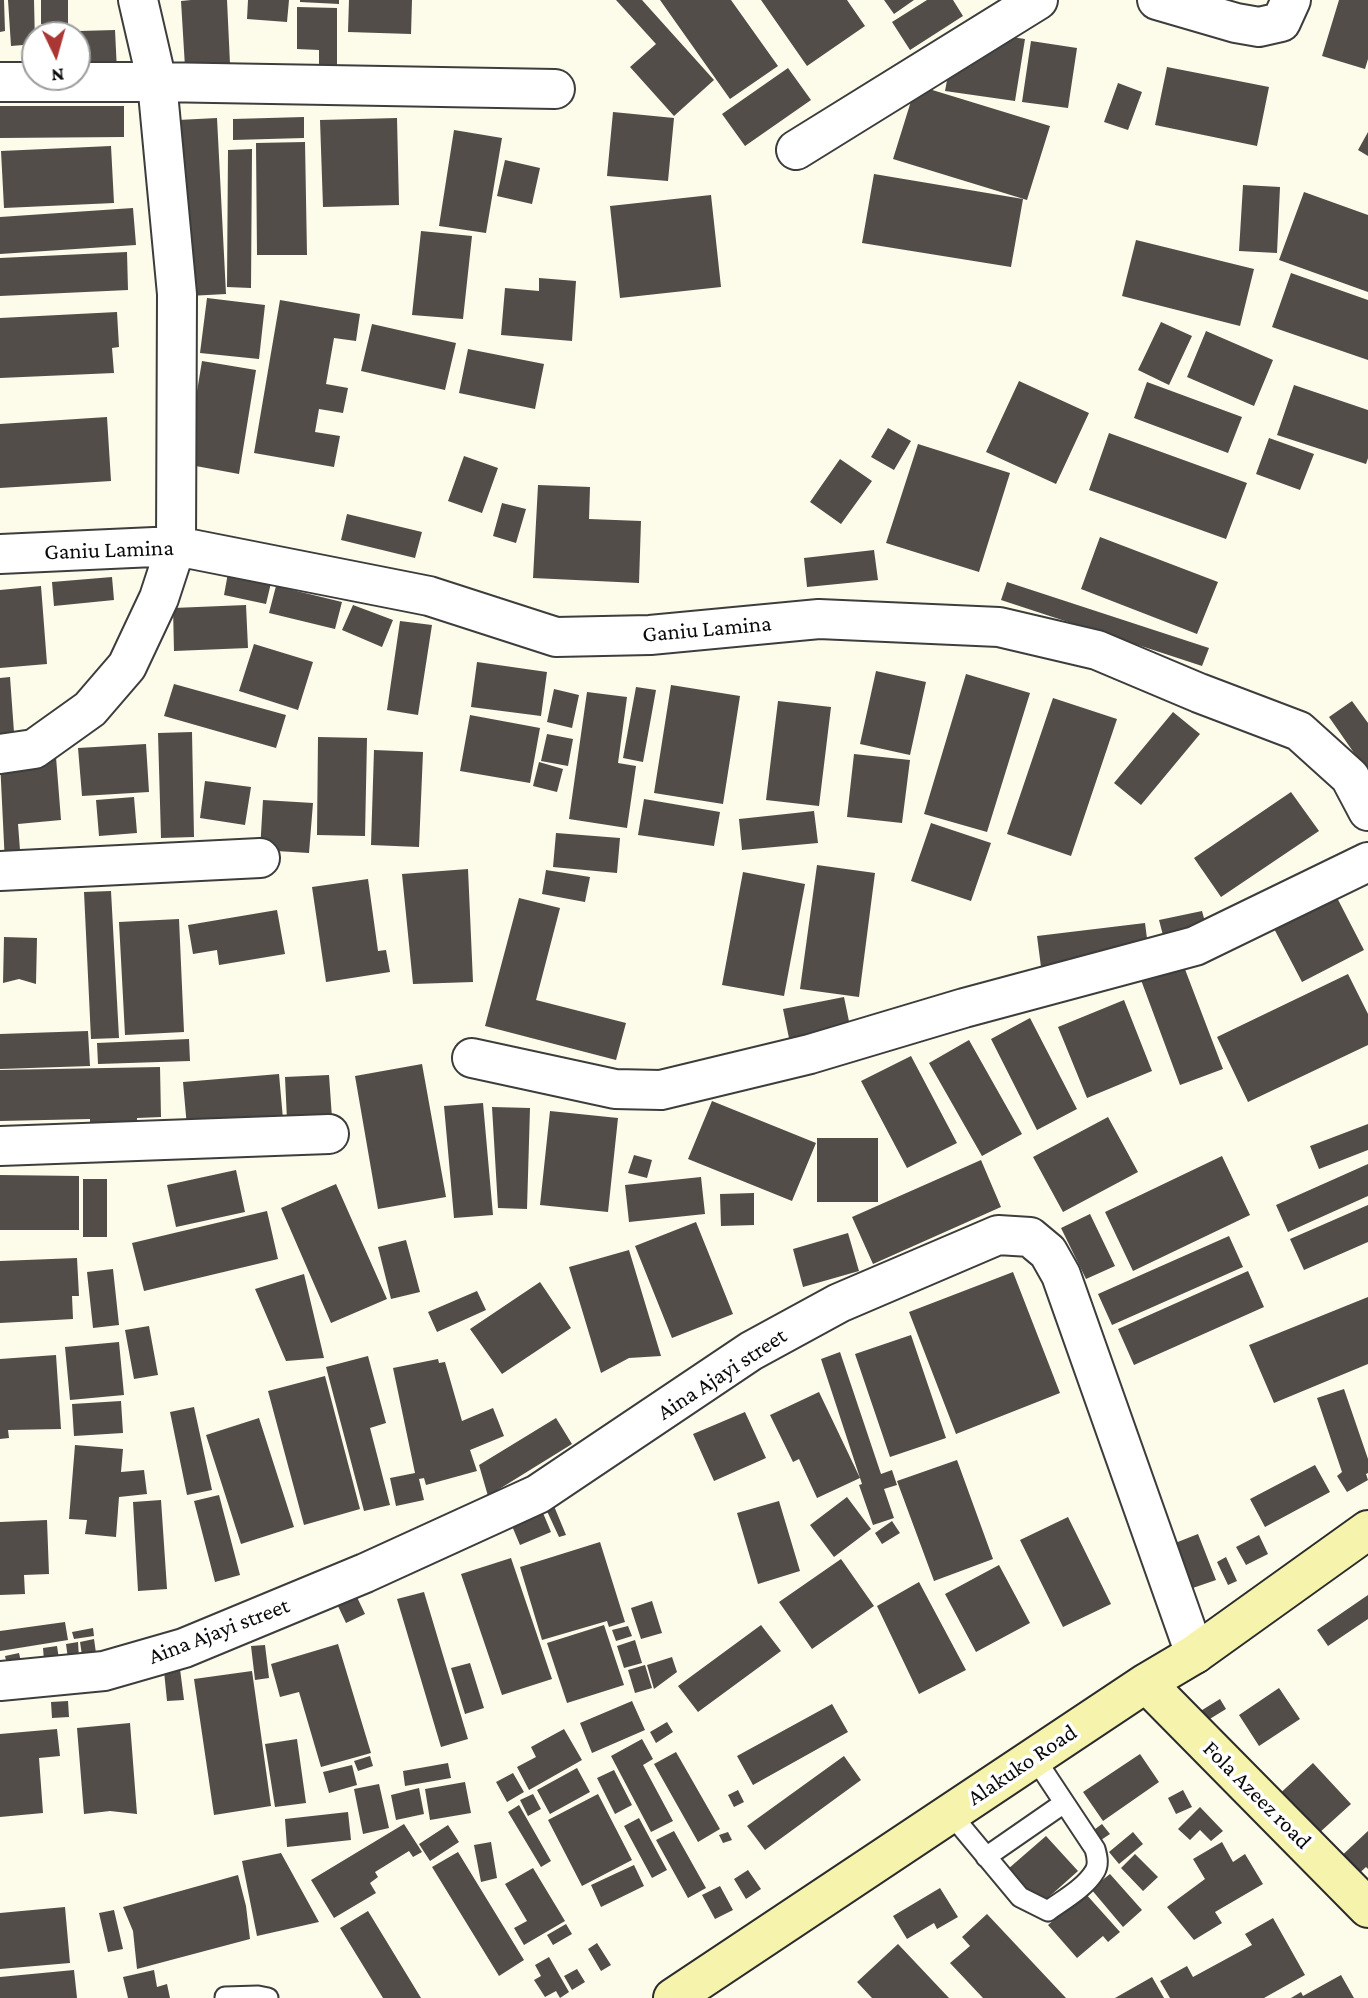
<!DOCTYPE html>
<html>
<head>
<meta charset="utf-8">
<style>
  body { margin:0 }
  #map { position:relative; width:1368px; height:1998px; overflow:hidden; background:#fdfbea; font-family:"Crimson Pro",serif }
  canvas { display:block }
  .north { position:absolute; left:21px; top:21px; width:70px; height:70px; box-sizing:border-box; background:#fff; border:2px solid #9d9d9d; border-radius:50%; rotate:175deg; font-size:19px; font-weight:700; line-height:28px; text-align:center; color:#0a0a0a }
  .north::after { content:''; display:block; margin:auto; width:24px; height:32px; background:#aa3733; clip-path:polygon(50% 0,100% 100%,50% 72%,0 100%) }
</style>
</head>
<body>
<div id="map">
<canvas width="1368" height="1998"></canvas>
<div class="north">N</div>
</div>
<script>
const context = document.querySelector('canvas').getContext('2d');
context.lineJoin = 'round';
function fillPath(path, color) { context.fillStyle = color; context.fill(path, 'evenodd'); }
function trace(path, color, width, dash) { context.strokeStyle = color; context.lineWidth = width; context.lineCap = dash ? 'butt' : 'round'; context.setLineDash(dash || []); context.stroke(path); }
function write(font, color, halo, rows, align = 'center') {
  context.font = font + ' "Crimson Pro",serif'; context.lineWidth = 7; context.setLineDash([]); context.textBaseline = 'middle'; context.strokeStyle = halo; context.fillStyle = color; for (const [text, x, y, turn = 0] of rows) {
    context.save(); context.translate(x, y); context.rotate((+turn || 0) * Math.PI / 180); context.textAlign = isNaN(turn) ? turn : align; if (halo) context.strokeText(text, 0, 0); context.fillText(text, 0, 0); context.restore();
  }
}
fillPath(new Path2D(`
  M0 0H4L5 31 0 32Z
  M8 0H34L35 44 11 46Z
  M41 0H68V24H41Z
  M191 0H227L230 64 185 67 181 1Z
  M248 0H289L287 22 247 19Z
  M300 0H339V4L300 2Z
  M349 0H412L411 34 348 32Z
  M616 0H642L714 80 674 116 630 67 656 44Z
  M660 0H731L778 66 730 99Z
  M761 0H847L865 26 807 66Z
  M884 0H914L894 14Z
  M927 0H953L963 16 910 50 892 22Z
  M1339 0H1368V59L1365 69 1322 56Z
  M297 7 337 8V65L319 66V50L297 49Z
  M115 30 117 71 77 73V35H43V32Z
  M992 34 1025 39 1015 101 945 91 950 64 970 67 973 49Z
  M1031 41 1077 48 1068 108 1022 102Z
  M1167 67 1269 87 1257 146 1155 125Z
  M788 68 811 100 745 146 722 114Z
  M1118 83 1142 92 1128 130 1104 122Z
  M916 85 1050 126 1027 200 893 159Z
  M0 106H124V137L0 138Z
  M613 112 674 118 668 181 607 176Z
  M304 117V138L233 140V119Z
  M217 118 226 294 189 296 178 120Z
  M397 118 399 205 323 207 320 120Z
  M454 130 502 138 486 233 439 226Z
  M1368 132V156L1358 150Z
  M305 142 307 255H257L256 143Z
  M111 146 114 203 4 208 1 151Z
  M252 149 251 288 227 287 228 150Z
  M505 160 540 168 532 204 497 196Z
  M874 174 1023 199 1011 267 862 243Z
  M1243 185 1280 187 1277 253 1239 251Z
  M1304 192 1368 215V292L1279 260Z
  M711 195 721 287 620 298 610 206Z
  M133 208 136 245 0 254V217Z
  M421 231 472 236 463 319 412 315Z
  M1136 240 1254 269 1240 326 1122 296Z
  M127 252 128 290 0 296V258Z
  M1291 273 1368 300V360L1272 327Z
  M539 278 576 281 572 341 501 335 505 288 539 291Z
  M207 298 265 305 259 359 200 353Z
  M280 300 360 314 356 341 334 338 326 384 348 388 343 413 319 409 315 432 340 436 334 467 254 453Z
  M117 312 119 347 112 348 114 373 0 378V318Z
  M1161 322 1192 336 1169 385 1138 370Z
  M372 324 456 343 445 390 361 371Z
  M1206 331 1273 360 1254 406 1187 377Z
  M468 349 544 364 535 409 459 393Z
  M202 361 256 370 239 474 185 464Z
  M1019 381 1089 413 1056 484 986 452Z
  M1147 382 1242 417 1228 453 1134 418Z
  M1294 385 1368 410V458L1366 464 1277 435Z
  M107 417 111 481 0 488V424Z
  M888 428 911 441 894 470 871 457Z
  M1109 433 1247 483 1226 539 1089 490Z
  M1269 438 1314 454 1300 490 1256 474Z
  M918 444 1010 473 979 572 886 543Z
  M464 456 498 468 482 513 448 501Z
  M840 459 872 481 841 524 810 502Z
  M538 485 590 487 589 519 641 521 639 583 533 578Z
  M502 503 526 509 516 543 493 536Z
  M347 514 422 532 415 558 341 540Z
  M1100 537 1218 582 1197 634 1081 589Z
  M874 550 878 580 807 587 804 558Z
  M228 573 271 583 266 604 224 595Z
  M112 577 114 600 54 606 52 582Z
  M1007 582 1209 648 1202 666 1001 600Z
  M41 586 47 664 0 668V590Z
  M276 586 342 602 335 629 269 613Z
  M246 605 248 648 174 651 173 608Z
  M353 605 393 620 382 647 342 630Z
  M400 621 432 625 418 715 387 710Z
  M254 644 313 662 298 710 239 691Z
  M477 662 547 672 541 716 471 707Z
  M876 671 926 682 910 755 860 744Z
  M966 674 1030 693 987 832 924 814Z
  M10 677 15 746 0 747V678Z
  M174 684 286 715 276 748 164 716Z
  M671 685 740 696 723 804 654 793Z
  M636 687 656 690 643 762 623 758Z
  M554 689 579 695 572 728 547 722Z
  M587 692 627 697 618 763 636 766 627 828 569 819Z
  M1053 698 1117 719 1071 856 1007 834Z
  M778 701 831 707 819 806 766 800Z
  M1352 701 1368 723V773L1329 717Z
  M1173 712 1200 734 1141 805 1114 783Z
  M470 715 540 728 530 783 460 771Z
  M192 732 194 837 161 838 158 733Z
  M547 734 573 739 568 766 541 761Z
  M318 737 367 738 365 836 317 835Z
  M146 744 149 792 82 796 78 748Z
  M374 750 423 752 419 847 371 845Z
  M854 754 910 760 902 823 847 817Z
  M56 757 61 820 18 824 21 863 5 864 0 761Z
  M539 762 563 769 557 792 533 786Z
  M205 781 251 787 245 825 200 818Z
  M1291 792 1319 831 1221 897 1194 858Z
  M134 797 137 833 99 836 96 800Z
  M644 799 720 812 714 846 638 835Z
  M263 800 313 803 309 853 260 850Z
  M814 811 818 843 742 850 739 819Z
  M931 823 991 843 971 901 911 881Z
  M556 833 620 838 617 873 553 867Z
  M817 865 875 873 859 997 800 989Z
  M468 869 473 982 413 984 402 874Z
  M546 870 590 877 585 902 542 894Z
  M743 872 805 884 784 996 722 985Z
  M368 879 378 951 386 950 390 972 326 982 312 887Z
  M1332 888 1364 950 1302 982 1270 921Z
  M111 891 119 1038 91 1039 84 892Z
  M519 898 560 908 536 1000 626 1023 616 1060 485 1026Z
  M277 910 285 954 219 965 217 950 193 954 188 925Z
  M1202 911 1207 929 1164 939 1159 920Z
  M179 919 184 1032 125 1035 119 922Z
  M1145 923 1149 954 1041 967 1037 936Z
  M4 937 37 938 36 984 19 979 3 983Z
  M1183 964 1223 1069 1180 1085 1141 980Z
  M1348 974 1368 1014V1045L1248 1102 1217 1037Z
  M844 997 851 1031 790 1043 783 1009Z
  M1124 1000 1152 1071 1087 1098 1058 1027Z
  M1030 1018 1077 1109 1037 1130 991 1039Z
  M88 1031 90 1066 0 1069V1034Z
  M189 1039 190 1061 98 1064 97 1043Z
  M969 1040 1022 1134 982 1156 929 1063Z
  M911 1056 957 1143 907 1168 861 1081Z
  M422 1064 446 1197 378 1209 355 1076Z
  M160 1067 161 1117 137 1118V1122L90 1123V1119L0 1121V1070Z
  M279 1074 283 1119 187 1127 183 1082Z
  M329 1075 332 1118 287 1120 285 1077Z
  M712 1101 816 1143 792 1201 688 1159Z
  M483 1103 493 1215 454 1218 444 1106Z
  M492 1107 530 1108 527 1209 498 1208Z
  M550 1111 618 1118 608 1212 540 1205Z
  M1108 1117 1138 1172 1063 1212 1033 1157Z
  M1368 1124V1150L1319 1169 1310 1146Z
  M817 1138H878V1202H817Z
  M634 1155 652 1160 647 1178 628 1173Z
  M1222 1156 1250 1215 1133 1271 1105 1212Z
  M981 1160 1001 1207 873 1264 852 1217Z
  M1368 1164V1196L1288 1232 1276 1205Z
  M236 1170 245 1212 176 1227 167 1185Z
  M0 1175 79 1176V1230H0Z
  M701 1177 705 1214 629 1222 625 1185Z
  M83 1179H107V1237H83Z
  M336 1184 387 1299 331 1323 281 1208Z
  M754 1193V1225L721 1226 720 1194Z
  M1368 1205V1242L1304 1270 1290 1239Z
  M267 1211 278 1259 144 1291 132 1243Z
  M1090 1214 1115 1266 1086 1279 1061 1228Z
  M696 1222 733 1314 672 1338 635 1246Z
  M848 1233 859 1271 803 1287 793 1249Z
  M1229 1236 1243 1267 1112 1325 1098 1294Z
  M406 1240 420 1292 391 1299 378 1247Z
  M629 1250 661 1356 629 1358 601 1373 569 1267Z
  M77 1258 79 1296H72L73 1319 0 1323V1261Z
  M113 1269 119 1325 93 1328 87 1272Z
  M1248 1271 1264 1307 1134 1365 1118 1329Z
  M1013 1272 1060 1393 956 1434 909 1312Z
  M304 1274 324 1358 286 1361 255 1289Z
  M540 1282 571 1328 502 1374 470 1329Z
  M477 1291 486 1310 437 1332 428 1312Z
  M1368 1297V1364L1274 1403 1249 1345Z
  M149 1326 158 1375 134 1379 125 1330Z
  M911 1335 946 1438 890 1457 855 1354Z
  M119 1342 124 1395 70 1400 65 1347Z
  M840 1352 881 1474 892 1470 897 1485 884 1489 894 1518 873 1525 859 1485 862 1484 821 1359Z
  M56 1355 61 1429 8 1430 9 1438 0 1439V1359Z
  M368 1356 386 1423 370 1428 390 1505 364 1511 326 1367Z
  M438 1359 439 1363 445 1362 462 1421 493 1408 504 1436 470 1450 477 1471 426 1485 424 1478 419 1479 424 1500 396 1506 390 1478 415 1473 393 1368Z
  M325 1376 360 1509 304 1525 268 1391Z
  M1344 1389 1368 1459V1473L1366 1474 1368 1480 1347 1492 1337 1476 1342 1472 1317 1398Z
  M819 1392 860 1478 817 1498 799 1459 793 1462 770 1415Z
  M121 1401 123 1433 74 1436 72 1404Z
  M194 1407 212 1490 187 1495 170 1412Z
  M745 1412 766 1458 714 1481 693 1434Z
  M259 1418 294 1527 241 1544 206 1435Z
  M556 1418 572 1444 488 1496 479 1465Z
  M75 1445 123 1449 121 1472 144 1470 147 1494 119 1497 116 1537 85 1534 87 1520 69 1519Z
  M957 1460 993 1559 934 1581 897 1481Z
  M1315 1465 1330 1492 1265 1527 1250 1499Z
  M219 1495 240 1575 215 1582 194 1501Z
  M847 1497 871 1529 834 1557 810 1525Z
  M161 1500 167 1589 138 1591 133 1502Z
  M779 1501 800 1571 758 1584 737 1513Z
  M554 1506 566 1535 559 1537 546 1509Z
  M543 1513 551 1532 520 1545 512 1526Z
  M1068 1517 1111 1604 1063 1627 1020 1540Z
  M47 1520 49 1574 24 1575 25 1594 0 1595V1522Z
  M892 1521 900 1533 882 1544 875 1533Z
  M1198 1534 1216 1580 1187 1590 1170 1545Z
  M1259 1535 1268 1554 1246 1565 1236 1547Z
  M600 1542 625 1622 609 1627 607 1621 542 1640 520 1567Z
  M1226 1557 1237 1581 1228 1585 1217 1562Z
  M511 1558 552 1679 502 1695 461 1574Z
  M841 1559 874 1606 812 1649 779 1602Z
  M999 1565 1030 1623 976 1652 945 1594Z
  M919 1582 966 1670 919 1694 877 1606Z
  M424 1592 468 1739 441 1747 397 1599Z
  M356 1595 365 1614 346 1623 337 1604Z
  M1368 1595V1619L1328 1646 1317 1630Z
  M652 1601 662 1633 641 1639 631 1608Z
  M65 1622 68 1640 0 1651V1631Z
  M604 1625 624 1685 567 1703 547 1643Z
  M761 1625 781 1651 698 1712 678 1686Z
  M628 1626 632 1636 616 1641 612 1630Z
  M93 1628 94 1636 74 1639 72 1632Z
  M94 1639 96 1653 82 1655 80 1642Z
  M635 1640 642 1663 624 1668 617 1646Z
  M78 1642 79 1658 68 1659 66 1644Z
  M338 1644 371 1753 321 1767 299 1692 280 1697 271 1664Z
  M265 1645 269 1678 255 1680 251 1646Z
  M57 1646 59 1659 44 1661 43 1648Z
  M19 1653 22 1666 8 1669 5 1656Z
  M672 1657 677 1672 654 1689 647 1665Z
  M470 1663 484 1708 465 1714 451 1668Z
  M645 1665 652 1688 635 1693 628 1670Z
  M180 1669 184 1700 167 1701 164 1671Z
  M252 1671 271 1806 214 1815 194 1679Z
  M1279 1688 1300 1719 1259 1746 1239 1715Z
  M1220 1699 1226 1709 1200 1725 1194 1715Z
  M68 1701 69 1717 52 1718 51 1702Z
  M632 1701 645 1730 592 1753 580 1723Z
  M832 1704 848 1732 753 1785 737 1756Z
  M667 1722 673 1732 656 1743 650 1732Z
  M130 1723 137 1814 110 1811 84 1814 77 1728Z
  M57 1729 60 1756 39 1758 43 1813 0 1817V1734Z
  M564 1729 582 1760 529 1790 517 1767 536 1757 531 1747Z
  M297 1739 306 1803 275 1807 265 1744Z
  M642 1739 653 1759 643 1765 673 1821 651 1832 611 1756Z
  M676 1752 720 1829 698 1842 654 1764Z
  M1140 1754 1159 1782 1103 1821 1083 1792Z
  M370 1756 373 1766 358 1771 354 1761Z
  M844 1756 861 1780 765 1850 747 1826Z
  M448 1763 451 1778 405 1786 403 1771Z
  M1313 1763 1351 1804 1308 1843 1275 1798Z
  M352 1765 357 1785 329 1793 323 1772Z
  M577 1768 590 1792 550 1814 537 1790Z
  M614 1770 632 1805 615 1814 597 1778Z
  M513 1773 524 1792 507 1802 496 1782Z
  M465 1782 471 1813 430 1820 425 1789Z
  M379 1784 389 1828 363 1834 354 1789Z
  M419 1788 424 1814 396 1820 391 1795Z
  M738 1790 744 1802 734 1807 728 1795Z
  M1183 1790 1192 1807 1176 1814 1168 1798Z
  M533 1794 541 1809 528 1816 520 1800Z
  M598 1794 632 1860 582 1886 548 1820Z
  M519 1805 551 1861 541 1867 508 1812Z
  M1200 1807 1223 1831 1211 1841 1200 1830 1190 1840 1178 1829Z
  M348 1812 351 1840 287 1847 285 1819Z
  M639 1818 667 1870 652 1878 624 1826Z
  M404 1824 422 1852 413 1857 409 1851 375 1872 378 1877 370 1883 376 1893 334 1918 311 1880Z
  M1102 1824 1110 1834 1098 1842 1091 1832Z
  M448 1825 459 1842 430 1861 419 1844Z
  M674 1831 706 1888 688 1898 656 1840Z
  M1368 1831V1869L1366 1867 1353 1879 1336 1861Z
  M728 1832 732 1840 723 1843 719 1835Z
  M1133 1832 1143 1844 1119 1864 1109 1852Z
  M1046 1836 1078 1871 1041 1904 1008 1869Z
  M491 1842 497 1878 481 1882 474 1845Z
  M1222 1842 1233 1862 1245 1854 1263 1884 1215 1912 1222 1923 1194 1940 1167 1907 1205 1879 1193 1859Z
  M458 1852 524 1960 499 1976 432 1867Z
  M281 1853 319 1922 257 1936 242 1861Z
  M1135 1854 1158 1877 1143 1891 1121 1868Z
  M634 1865 644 1886 601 1907 591 1885Z
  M533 1868 565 1921 524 1945 514 1928 527 1921 505 1884Z
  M748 1870 761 1889 746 1899 734 1879Z
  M1110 1874 1142 1910 1123 1927 1091 1889Z
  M238 1875 246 1906 250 1939 137 1969 133 1931 123 1907Z
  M720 1886 733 1910 715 1919 702 1895Z
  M940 1888 958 1917 937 1929 934 1923 907 1939 893 1916Z
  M1085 1893 1120 1932 1108 1942 1103 1936 1077 1958 1048 1925Z
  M65 1907 70 1963 0 1969V1913Z
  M114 1910 123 1949 108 1952 99 1913Z
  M368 1911 421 1998H383L340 1928Z
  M987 1914 1066 1998H983L950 1963 970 1946 962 1937Z
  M1273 1918 1305 1975 1264 1998H1170L1160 1981 1187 1966 1193 1977 1252 1945 1245 1934Z
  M566 1924 572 1934 553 1945 547 1935Z
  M597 1943 611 1965 601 1971 588 1949Z
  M898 1944 949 1998H872L857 1982Z
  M549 1957 569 1992 560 1998 556 1991 545 1997 534 1980 541 1976 535 1965Z
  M577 1969 585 1982 572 1990 564 1976Z
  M74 1970 77 1998H0V1977Z
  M154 1970 157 1987 167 1984 170 1998H128L123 1977Z
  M1341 1975 1354 1998H1291L1301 1992 1303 1996Z
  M1152 1977 1164 1998H1115Z`), '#524d48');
const lane = new Path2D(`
  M950 1813 1020 1897 1048 1911C1063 1900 1085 1888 1095 1871 1099 1864 1097 1856 1095 1849L1034 1757
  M986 1857 1064 1803
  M225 1997 258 1996 268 1998`);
const street = new Path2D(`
  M1157 0 1236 23 1259 27 1281 22 1291 0
  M0 82H157L555 89
  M796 150 1038 0
  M0 554 176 546 429 596 556 637 650 635 819 619 999 627 1097 650 1199 693 1299 731 1350 777 1368 811
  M0 754 34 749 90 709 127 666 159 598 176 546 177 294 157 82 138 0
  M0 871 260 858
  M472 1058 615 1089 661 1090 810 1054 964 1008 1195 946 1368 862
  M0 1146 329 1134
  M0 1681 104 1671 184 1648 365 1573 538 1494 751 1351 839 1303 998 1235 1030 1237 1048 1252 1061 1275 1195 1654`);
const secondary = new Path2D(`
  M1146 1683 1368 1908
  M673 1998 1146 1683 1195 1654 1368 1530`);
trace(lane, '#3d3d3d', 23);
trace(street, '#3d3d3d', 42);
trace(secondary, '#2c2c2c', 42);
trace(lane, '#fff', 19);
trace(street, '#fff', 38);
trace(secondary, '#f6f4ac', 38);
write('23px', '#0a0a0a', '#fff', [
  ["Ganiu Lamina",109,550,-2],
  ["Ganiu Lamina",707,629,-5],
  ["Aina Ajayi street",722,1374,-33],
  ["Aina Ajayi street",219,1631,-21],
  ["Alakuko Road",1022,1765,-34],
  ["Fola Azeez road",1257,1795,45]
]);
</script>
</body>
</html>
